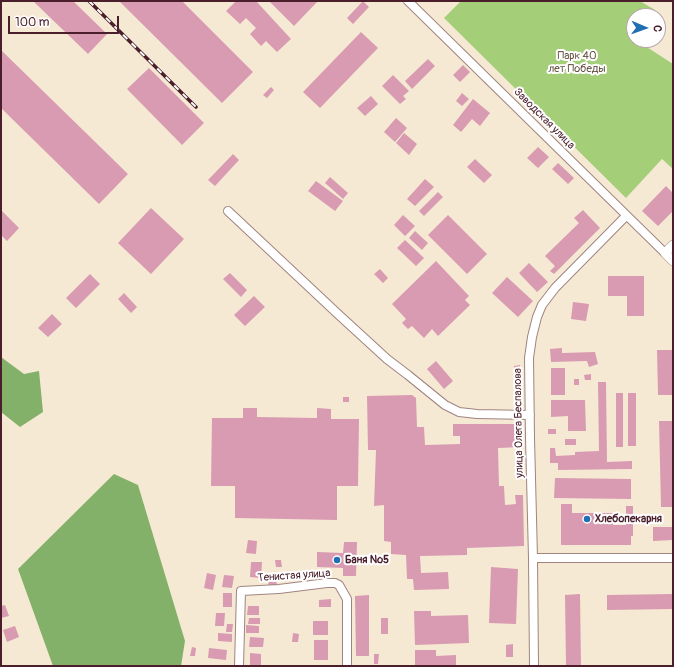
<!DOCTYPE html>
<html>
<head>
<meta charset="utf-8">
<style>
  body { margin:0 }
  #map { position:relative; width:674px; height:667px; overflow:hidden; background:#f6e9d4; font-family:Pangolin,sans-serif }
  canvas { display:block }
  .frame { position:absolute; inset:0; border:2px solid #4a1f2b; pointer-events:none }
  .north { position:absolute; left:626px; top:8px; width:40px; height:40px; box-sizing:border-box; background:#fff; border:1px solid #b7a5aa; border-radius:50%; rotate:92deg; font-size:11px; font-weight:700; line-height:16px; text-align:center; color:#4a1f2b }
  .north::after { content:''; display:block; margin:auto; width:14px; height:18px; background:#1f6fb2; clip-path:polygon(50% 0,100% 100%,50% 72%,0 100%) }
  .scale { position:absolute; left:8px; top:16px; width:111px; height:18px; box-sizing:border-box; border:2px solid #4a1f2b; border-top:0; padding-left:5px; font-size:12px; line-height:14px; white-space:nowrap; color:#4a1f2b; -webkit-text-stroke:3px #fff; paint-order:stroke }
</style>
</head>
<body>
<div id="map">
<canvas width="674" height="667"></canvas>
<div class="frame"></div>
<div class="north">С</div>
<div class="scale">100 m</div>
</div>
<script>
const context = document.querySelector('canvas').getContext('2d');
context.lineJoin = 'round';
function fillPath(path, color) { context.fillStyle = color; context.fill(path, 'evenodd'); }
function trace(path, color, width, dash) { context.strokeStyle = color; context.lineWidth = width; context.lineCap = dash ? 'butt' : 'round'; context.setLineDash(dash || []); context.stroke(path); }
function write(font, color, halo, rows, align = 'center') {
  context.font = font + ' Pangolin,sans-serif'; context.lineWidth = 4; context.setLineDash([]); context.textBaseline = 'middle'; context.strokeStyle = halo; context.fillStyle = color; for (const [text, x, y, turn = 0] of rows) {
    context.save(); context.translate(x, y); context.rotate((+turn || 0) * Math.PI / 180); context.textAlign = isNaN(turn) ? turn : align; if (halo) context.strokeText(text, 0, 0); context.fillText(text, 0, 0); context.restore();
  }
}
fillPath(new Path2D(`
  M461 1H640L655 10 651 16H634V40H636L673 64V169L662 159 626 198 444 18Z`), '#a5ce79');
fillPath(new Path2D(`
  M1 357 24 374 39 371 43 412 20 427 1 412Z
  M114 474 138 485 185 641 181 666H53L18 569Z`), '#84b169');
fillPath(new Path2D(`
  M33 1H73L107 34 88 54Z
  M119 1H182L253 72 222 103Z
  M236 1H256L291 39 277 52 266 41 261 46 250 34 256 28 246 18 240 24 226 11Z
  M269 1H318L294 26Z
  M363 1 369 7 353 24 347 18Z
  M361 32 378 48 320 108 303 92Z
  M1 50 128 174 99 204 1 108Z
  M428 59 435 66 412 89 405 81Z
  M463 65 470 72 460 82 453 75Z
  M149 68 204 123 182 145 127 89Z
  M393 75 409 91 403 96 406 99 400 104 382 86Z
  M271 87 274 90 267 98 263 95Z
  M462 93 469 99 462 106 456 101Z
  M371 96 378 104 365 116 357 108Z
  M473 99 490 113 480 126 472 119 461 132 453 125Z
  M396 118 407 128 395 142 384 132Z
  M404 133 417 144 409 155 396 143Z
  M538 147 549 157 538 168 527 158Z
  M233 154 239 160 215 186 208 180Z
  M475 159 492 175 484 183 467 167Z
  M558 163 574 178 568 184 552 169Z
  M330 177 348 193 343 199 325 183Z
  M425 179 434 187 415 206 407 199Z
  M316 181 343 201 335 211 308 191Z
  M666 186 673 193V211L658 226 642 211Z
  M438 192 443 197 424 216 419 211Z
  M151 208 184 239 151 274 118 243Z
  M1 210 19 228 7 241 1 235Z
  M583 210 600 228 554 274 550 271 555 266 545 256 579 223 574 218Z
  M403 215 415 226 405 236 394 225Z
  M448 215 487 254 467 274 428 235Z
  M415 231 428 243 422 250 409 238Z
  M405 240 424 258 416 266 397 248Z
  M436 261 469 296 465 300 470 305 438 336 432 329 424 338 412 326 408 329 402 323 406 319 392 304Z
  M529 263 548 282 537 292 519 273Z
  M380 269 388 278 383 283 374 274Z
  M230 273 247 290 241 297 223 279Z
  M90 274 100 284 76 308 66 298Z
  M608 276H644V316H627V296H608Z
  M507 277 533 301 518 317 492 293Z
  M124 293 137 307 131 313 118 299Z
  M254 296 265 307 245 326 234 315Z
  M573 302 589 304 586 321 571 319Z
  M52 314 62 324 48 337 38 328Z
  M562 348V353L595 352 598 364 589 367 587 361 551 362 550 349Z
  M657 350H673V395H658Z
  M436 361 453 381 444 389 427 369Z
  M520 365V372H514V366Z
  M551 368H565V395H551Z
  M591 374V380H585L584 375Z
  M574 379H579V385H574Z
  M598 382H606L607 462 632 461V469L558 470V463H550V448H555L556 456 575 455V452L599 451Z
  M616 393H623V447H616Z
  M628 393H636V446H628Z
  M412 395 416 398 417 427H424L425 445 460 444V436H453V424H522V447L498 448 499 486H504L505 505 516 504 515 495H523L524 546 467 548V555L420 556 421 573 448 572 449 589 414 590 413 579H407L406 555 391 554V542L384 541V505L374 506 376 450H368L367 396Z
  M343 397H349V402H343Z
  M551 400H585L586 431H568V416L551 417Z
  M243 408H257V417L317 418V408L331 409V419H359L358 486H337V520L235 518V486H211L212 418H243Z
  M659 421H673V507H661Z
  M548 429H556V434H548Z
  M565 439H576V445H565Z
  M555 478 631 479V499L554 498Z
  M561 504H572V513H613V525H626V506H633V536H631V545H561Z
  M653 527H673V540L653 541Z
  M248 540 257 541 256 554 246 553Z
  M344 542H357L356 576H343V568L317 567V552L343 553Z
  M275 560H281L282 567H276Z
  M251 562H262L261 578 250 577Z
  M491 567 518 569 516 624 489 623Z
  M207 573 216 575 213 590 204 588Z
  M224 575 234 576 232 588 222 587Z
  M276 579 277 586 269 587 268 580Z
  M223 593H232V607H223Z
  M580 594 581 666H566L565 595Z
  M673 594V609L607 610V595Z
  M369 595V656H356L355 596Z
  M331 599V607H319V600Z
  M5 605 9 616 1 618V606Z
  M248 606H259V615H247Z
  M414 611H431V616L468 615 469 643 415 645Z
  M216 613H225L224 626H215Z
  M249 618H260V624H248Z
  M381 618H388V634H381Z
  M313 621H328V635H313Z
  M227 624H233L232 632H226Z
  M246 625 259 626V633H246Z
  M15 626 19 637 7 642 3 630Z
  M218 633 232 634V642L218 641Z
  M293 633 299 634 298 642H292Z
  M250 637 264 638 263 647H249Z
  M314 640H328V660H314Z
  M513 644V657H506V645Z
  M192 647 196 648 195 656H190Z
  M209 648 227 650 226 660 208 658Z
  M415 650H436V656L456 655V666H415Z
  M250 653 261 654V666L250 665Z
  M374 654H379L378 664H374Z`), '#d89bb1');
const minor = new Path2D(`
  M408 1 665 253
  M228 211 339 315 387 359 408 375 445 405 459 412 477 414 530 415
  M533 558H673
  M239 666 241 591 279 589 327 583H335L339 585 347 599V666
  M534 666 533 558 530 438 529 358 532 337 537 317 542 305 555 288 626 216`);
const tertiary = new Path2D(`
  M673 245 665 253 673 261`);
trace(minor, '#a08480', 10);
trace(tertiary, '#a08480', 10);
trace(minor, '#fff', 8);
trace(tertiary, '#fff', 9);
const rail = new Path2D(`
  M89 1 196 107`);
trace(rail, '#4a1f2b', 3.5);
trace(rail, '#fff', 2, [6]);
for (const [x, y, r, color] of [
  [587,519,4,"#1f6fb2"],
  [337,560,4,"#1f6fb2"]
]) { const dot = new Path2D(); dot.arc(x, y, r, 0, 2 * Math.PI); context.fillStyle = color; context.fill(dot); trace(dot, '#fff', 1.5); }
write('11px', '#655442', '#fff', [
  ["Парк 40",577,56],
  ["лет Победы",577,69]
]);
write('11px', '#4a1f2b', '#fff', [
  ["Заводская улица",544,119,45],
  ["улица Олега Беспалова",519,423,-91],
  ["Тенистая улица",294,576,-4]
]);
write('bold 11px', '#4a1f2b', '#fff', [
  ["Хлебопекарня",595,519],
  ["Баня №5",345,560]
], 'left');
</script>
</body>
</html>
